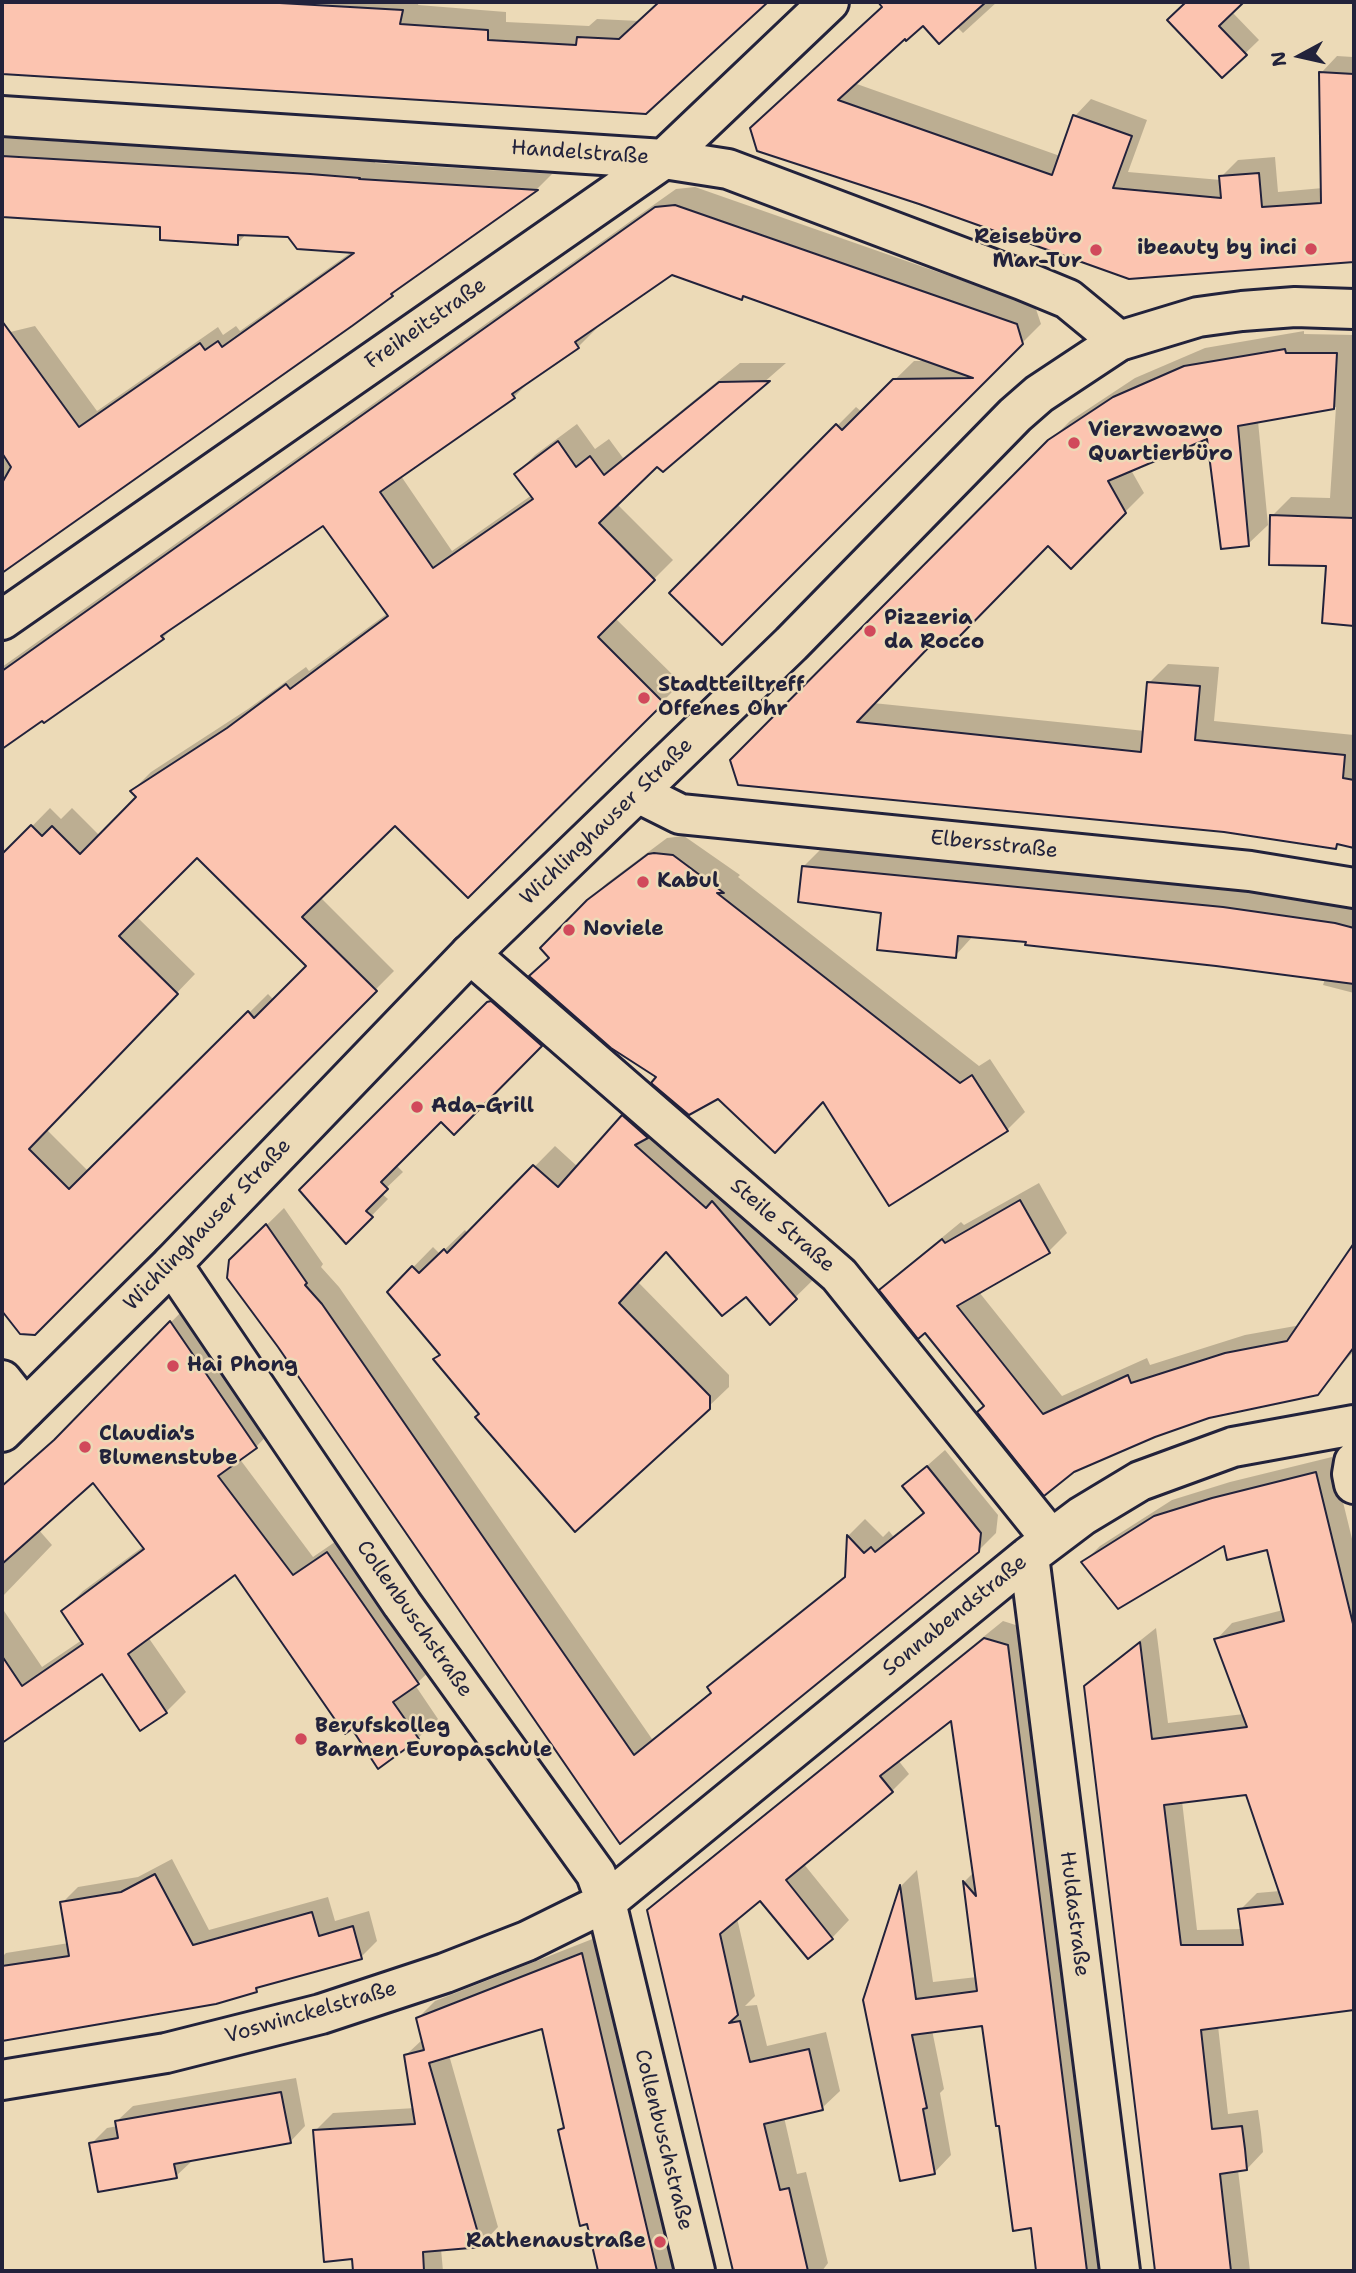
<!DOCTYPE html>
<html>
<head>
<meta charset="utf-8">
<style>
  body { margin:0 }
  #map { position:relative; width:1356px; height:2273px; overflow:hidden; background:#ecdab7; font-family:"Shantell Sans",sans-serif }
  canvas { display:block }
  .frame { position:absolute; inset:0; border:4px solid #22223b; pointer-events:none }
  .north { position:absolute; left:1265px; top:21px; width:70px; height:70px; -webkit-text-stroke:5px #ecdab7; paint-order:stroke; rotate:262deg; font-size:19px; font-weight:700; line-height:28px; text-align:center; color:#22223b }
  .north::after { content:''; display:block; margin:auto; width:24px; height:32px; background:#22223b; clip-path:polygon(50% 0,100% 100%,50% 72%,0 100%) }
</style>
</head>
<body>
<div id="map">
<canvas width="1356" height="2273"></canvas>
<div class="frame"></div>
<div class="north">N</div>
</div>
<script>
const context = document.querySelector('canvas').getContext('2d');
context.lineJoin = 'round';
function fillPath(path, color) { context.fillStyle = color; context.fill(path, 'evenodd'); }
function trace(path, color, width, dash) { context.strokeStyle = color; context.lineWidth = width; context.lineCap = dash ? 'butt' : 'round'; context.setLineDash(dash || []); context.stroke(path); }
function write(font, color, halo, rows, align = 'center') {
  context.font = font + ' "Shantell Sans",sans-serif'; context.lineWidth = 5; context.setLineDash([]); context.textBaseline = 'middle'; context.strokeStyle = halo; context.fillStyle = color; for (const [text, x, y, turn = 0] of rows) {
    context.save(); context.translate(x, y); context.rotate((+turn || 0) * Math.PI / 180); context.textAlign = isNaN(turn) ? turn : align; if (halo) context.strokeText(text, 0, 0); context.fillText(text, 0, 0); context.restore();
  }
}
fillPath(new Path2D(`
  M2 2H419L418 5 506 12V22L589 26 597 19 640 21 661 2H766L646 112 2 74Z
  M888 2H997L963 33 956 26 923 23 854 83 1060 156 1075 116 1091 99 1147 120 1128 172 1221 180V177L1238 160 1275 157 1278 192 1323 188 1321 73 1337 56 1353 57 1352 18 1354 16V262L769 112Z
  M1188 2H1242L1232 12 1259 40 1222 76 1169 20Z
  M2 138 328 157 376 161 375 163 552 174 537 189 405 281 392 294 351 324 2 570V457L5 455 2 449V334L35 326 97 411 218 327 223 335 236 326 240 331 353 251 289 236 247 233 237 244 162 225 2 216Z
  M695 187 1035 306 1041 324 722 643 671 593 856 407 862 412 914 361H929L745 294 741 298 672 273 595 326 597 328 578 347 533 378 514 397 401 476 452 551 532 495 516 474 535 455 577 424 595 449 609 439 623 458 740 363H786L663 470 657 464 617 504 673 560 615 618 681 683 468 896 395 823 320 897 394 971 34 1333 21 1332 2 1308V857L50 808 61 819 72 808 100 836 139 797 132 791 151 772 248 709 306 667 309 671 388 613 323 523 176 624 163 638 44 721 43 718 2 746V667L676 189ZM197 856 309 966 274 1000 268 994 89 1172 46 1129 195 974 137 917Z
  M1304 331V334L1354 335V624L1324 622 1328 564 1272 516 1291 497 1330 498 1336 407 1258 421 1268 525 1248 544 1208 437 1131 470 1144 493 1071 566 1048 543 947 634 931 644 873 703 1145 731 1149 683 1168 664 1219 667 1214 721 1354 735V846L1339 843 1335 847 732 760 1070 421 1135 378 1205 348Z
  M684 836 740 875 738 877 979 1066 990 1059 1025 1112 1007 1130 824 1100 719 1097 659 1077 550 957 588 901 607 883 667 838Z
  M822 848 1242 890 1354 905V993L1323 985 1325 979 1028 940 974 935 955 956 803 867Z
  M505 986 557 1028 454 1132 441 1120 396 1165 403 1172 381 1193 388 1199 346 1242 302 1190Z
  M644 1096 816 1277 770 1322 747 1294 667 1250 638 1282 729 1375V1387L708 1407 481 1414 435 1359 441 1353 389 1292 433 1247 440 1254 465 1230 468 1234 555 1146 578 1167Z
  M1039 1183 1067 1233 1048 1252 979 1292 1062 1396 1147 1358 1150 1365 1245 1335 1301 1325 1354 1247V1351L1317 1393 1208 1416 1154 1435 986 1405 925 1330 882 1290 900 1272 961 1222 964 1225Z
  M284 1208 323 1264 321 1267 339 1287 652 1739 712 1691 709 1688 726 1670 847 1574 848 1536 865 1519 883 1537 889 1531 893 1536 925 1511 904 1486 945 1450 998 1515 996 1533 978 1551 621 1841 231 1260Z
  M190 1303 275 1427 256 1447 239 1458 313 1557 348 1533 438 1663 415 1685 438 1719 418 1738 352 1727 235 1572 148 1637 186 1692 166 1712 103 1671 8 1737 2 1728V1608L42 1667 82 1640 63 1611 83 1591 144 1546 93 1481 38 1529 52 1545 2 1597V1494L4 1492 2 1488 72 1423Z
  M1332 1457 1354 1547V1804L1325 1811V1814H1354V2008L1218 2026 1228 2114 1258 2110 1261 2132 1263 2152 1247 2169 1238 2170 1250 2271H1156L1086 1687 1103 1670 1156 1628 1168 1723 1244 1714 1216 1640 1232 1623 1283 1610 1268 1548 1225 1543 1084 1562 1100 1546 1172 1500 1230 1482ZM1248 1793 1280 1891 1257 1893 1240 1910 1242 1929 1197 1930 1182 1801Z
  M1003 1621 1025 1628 1105 2271H1037L1032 2226 1000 2124 984 2024 932 2030 944 2089 940 2093 951 2155 934 2173 865 2004 902 1885 917 1870 933 1982 977 1977 965 1881 974 1872 952 1718 898 1760 909 1774 892 1791 803 1863 849 1920 832 1938 808 1957 760 1899 737 1918 755 1996 745 2006 757 2005 767 2046 826 2032 840 2091 822 2108 784 2117 797 2174 806 2172 828 2263 822 2271H735L649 1911 667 1893Z
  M172 1859 209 1930 328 1897 335 1921 369 1911 377 1941 361 1957 261 1985 256 1990 215 2002 2 2040V1957L6 1953 69 1943 62 1903 78 1887 138 1877Z
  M600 1936 679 2271H600L588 2222 560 2130 565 2124 543 2027 449 2055 498 2227 481 2245 441 2249 443 2271H355L354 2257 315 2131 333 2113 415 2108 406 2055 423 2039 418 2018 435 2001Z
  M296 2078 305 2126 290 2142 192 2161 176 2176 91 2144 107 2128 118 2126 117 2121 133 2106Z`), '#0003');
const building = new Path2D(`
  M2 2H262L403 10 400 24 488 30V40L576 45 577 37 619 39 659 2H768L646 114 2 74Z
  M878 2H986L939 44 923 26 906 41 905 39 838 100 1052 175 1073 115 1132 136 1113 188 1221 198 1219 176 1259 173 1262 207 1321 203 1319 72 1354 74V262L1129 279 919 204 757 151 750 128 882 7Z
  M1186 2H1244L1219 26 1247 55 1222 78 1167 20Z
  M2 156 310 174 360 178 359 179 538 190 391 294 393 296 352 326 2 573V483L11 467 2 453V321L79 427 200 343 205 350 218 341 222 347 354 253 297 249 288 237 238 235V245L160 240V227L2 217Z
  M675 205 1017 324 1023 344 722 645 669 593 836 424 842 430 893 379 973 378 743 296 742 300 672 275 575 342 579 348 512 394 515 398 380 492 433 568 533 499 514 474 558 441 576 467 590 456 604 475 719 382 770 381 663 472 657 467 599 523 655 580 598 637 664 703 468 898 395 826 302 917 377 991 35 1335 20 1334 2 1311V854L31 825 42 836 52 826 80 854 136 797 130 791 227 728 286 684 290 689 388 616 323 526 161 636 164 639 44 723 42 721 2 749V671L655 207ZM197 858 306 966 254 1018 248 1011 69 1189 29 1149 178 994 119 936Z
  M1285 349 1286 353H1337L1334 409 1238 426 1249 546 1221 549 1207 439 1108 481 1126 513 1071 569 1048 546 953 643 946 637 934 649 930 646 857 722 1141 752 1147 682 1200 686 1195 740 1345 755 1343 778 1354 780V848L1337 844 1336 849 1224 832 738 785 730 760 1048 440 1113 397 1184 366Z
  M1270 515 1354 518V626L1322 623 1326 566 1269 565Z
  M654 853 673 855 724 893H717L960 1083 972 1075 1008 1131 889 1206 823 1102 775 1153 718 1099 689 1115 651 1083 656 1077 611 1048 529 976 549 958 540 948 587 900 648 854Z
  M802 866 1223 907 1335 923 1354 928V984L1216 966 1025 945 1026 942 958 936 956 958 877 950 881 913 798 902Z
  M491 1001 542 1046 454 1135 441 1122 381 1182 388 1189 366 1211 373 1217 346 1244 299 1190 487 1002Z
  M622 1115 648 1138 635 1145 706 1208 712 1201 797 1299 770 1325 746 1297 722 1316 666 1252 619 1303 710 1396V1409L575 1532 475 1417 479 1414 433 1359 440 1355 387 1292 412 1266 419 1273 444 1249 447 1253 533 1165 558 1187Z
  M1020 1200 1050 1253 957 1306 1043 1414 1128 1375 1131 1383 1225 1353 1287 1341 1354 1243V1347L1318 1395 1209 1418 1155 1437 1074 1472 1044 1496 977 1412 984 1406 925 1333 918 1339 879 1290 942 1239 945 1243Z
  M266 1224 307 1283 305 1285 322 1304 634 1755 711 1693 707 1687 845 1577 847 1535 864 1553 871 1547 875 1552 924 1513 902 1486 927 1466 981 1533 979 1552 620 1844 278 1347 227 1278 229 1260Z
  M170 1321 257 1448 218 1476 293 1575 327 1552 419 1684 393 1702 419 1739 378 1769 352 1729 345 1734 235 1575 128 1654 167 1713 140 1731 102 1674 2 1743V1656L22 1686 83 1644 61 1611 144 1549 93 1483 2 1564V1486L54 1440Z
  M1316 1472 1354 1628V2010L1201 2030 1212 2129 1242 2126 1245 2149 1247 2170 1220 2174 1231 2271H1155L1084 1686 1140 1642 1152 1739 1247 1727 1214 1639 1284 1621 1267 1550 1227 1560 1224 1546 1118 1609 1081 1562 1154 1516 1212 1498ZM1246 1795 1283 1904 1238 1909 1243 1945H1181L1164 1805Z
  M984 1638 1008 1645 1087 2271H1036L1031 2228 1013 2231 999 2126H996L982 2026 912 2035 927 2108 923 2109 935 2174 900 2181 863 2000 900 1885 916 1999 977 1991 963 1881 976 1896 951 1721 880 1776 893 1792 786 1880 833 1939 808 1959 760 1901 720 1934 738 2015 729 2023 740 2021 750 2062 809 2049 823 2110 764 2124 780 2190 789 2188 808 2271H733L647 1910Z
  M155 1874 193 1945 312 1912 319 1936 353 1926 362 1959 256 1988 257 1992 216 2004 2 2041V1966L69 1956 60 1902 121 1892Z
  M582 1953 657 2271H598L587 2224 580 2226 558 2130 564 2128 542 2029 429 2063 482 2247 423 2252 424 2271H353L352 2259 324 2262 313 2130 415 2124 404 2055 424 2050 416 2018Z
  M281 2092 291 2143 174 2164 177 2178 98 2192 89 2143 118 2138 115 2121Z`);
fillPath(building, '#fcc4b0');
trace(building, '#22223b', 2);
const street = new Path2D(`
  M2 116 664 159 728 169 1022 280 1068 299 1119 341
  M2 620 664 159 829 2
  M638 793 680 814 1250 871 1354 888
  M470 954 839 1275 1051 1539
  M172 1264 402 1604 596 1874 606 1902 695 2271
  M2 1380 25 1409
  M1354 1462 1352 1474 1354 1484
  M1029 1556 1120 2271
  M2 2080 166 2053 321 2014 445 1973 527 1941 606 1902 1029 1556 1082 1516 1140 1481 1233 1447 1354 1425`);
const secondary = new Path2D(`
  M2 1432 172 1264 470 954 791 644 1015 415 1039 394 1119 341 1198 317 1242 311 1295 307 1354 309`);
trace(street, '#22223b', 44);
trace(secondary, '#22223b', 44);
trace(street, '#ecdab7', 38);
trace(secondary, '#ecdab7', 38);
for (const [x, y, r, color] of [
  [1311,249,7,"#d1495b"],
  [1096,250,7,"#d1495b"],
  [1074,443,7,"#d1495b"],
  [870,631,7,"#d1495b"],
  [644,698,7,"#d1495b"],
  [643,882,7,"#d1495b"],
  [569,930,7,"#d1495b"],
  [417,1107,7,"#d1495b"],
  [173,1366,7,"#d1495b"],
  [85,1447,7,"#d1495b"],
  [301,1739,7,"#d1495b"],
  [660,2242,7,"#d1495b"]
]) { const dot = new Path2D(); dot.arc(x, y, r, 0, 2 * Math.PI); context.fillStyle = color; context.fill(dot); trace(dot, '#ecdab7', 2.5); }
write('21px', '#22223b', '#ecdab7', [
  ["Handelstraße",580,153,4],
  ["Freiheitstraße",426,324,-35],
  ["Wichlinghauser Straße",607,822,-44],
  ["Elbersstraße",994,845,6],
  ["Wichlinghauser Straße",208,1225,-46],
  ["Steile Straße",782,1226,41],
  ["Sonnabendstraße",955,1616,-39],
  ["Collenbuschstraße",414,1619,55],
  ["Huldastraße",1074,1914,83],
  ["Voswinckelstraße",311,2013,-16],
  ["Collenbuschstraße",663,2140,76]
]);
write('bold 21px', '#22223b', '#ecdab7', [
  ["Reisebüro",1082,238,"right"],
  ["Mar-Tur",1082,262,"right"],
  ["ibeauty by inci",1297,249,"right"],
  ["Vierzwozwo",1088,431],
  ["Quartierbüro",1088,455],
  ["Pizzeria",884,619],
  ["da Rocco",884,643],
  ["Stadtteiltreff",658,686],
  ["Offenes Ohr",658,710],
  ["Kabul",657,882],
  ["Noviele",583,930],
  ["Ada-Grill",431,1107],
  ["Hai Phong",187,1366],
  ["Claudia's",99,1435],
  ["Blumenstube",99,1459],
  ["Berufskolleg",315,1727],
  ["Barmen Europaschule",315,1751],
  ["Rathenaustraße",646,2242,"right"]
], 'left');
</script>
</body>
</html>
